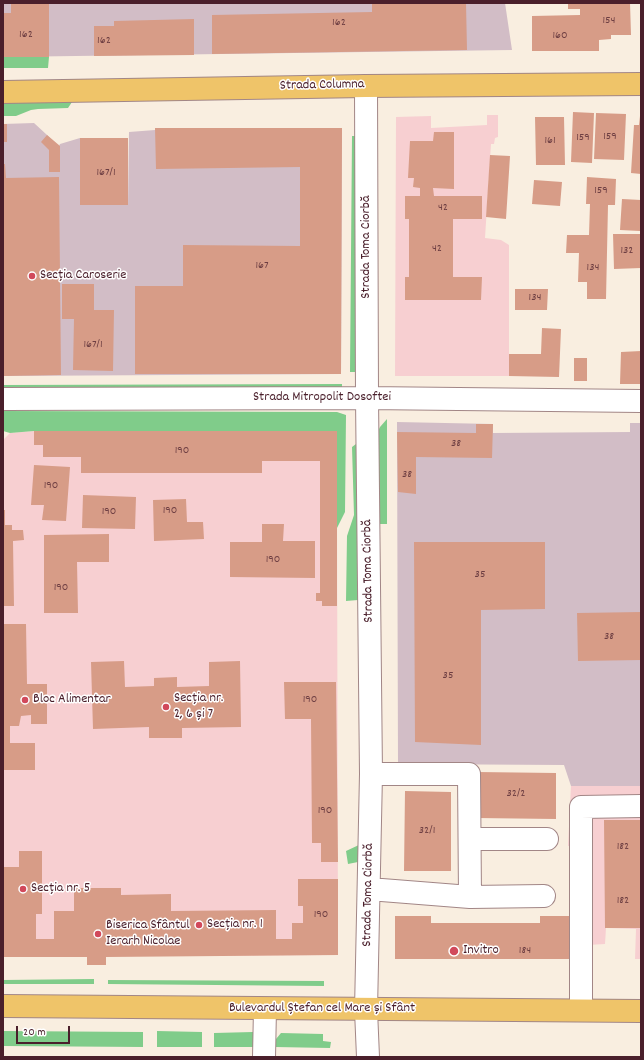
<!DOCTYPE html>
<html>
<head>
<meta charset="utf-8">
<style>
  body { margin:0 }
  #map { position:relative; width:644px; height:1060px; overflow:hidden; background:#f9eee0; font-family:Dekko,sans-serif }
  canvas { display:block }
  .frame { position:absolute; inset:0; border:4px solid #4a1f2b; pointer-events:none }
  .scale { position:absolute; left:16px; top:1026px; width:54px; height:18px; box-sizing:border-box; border:2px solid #4a1f2b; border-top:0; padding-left:5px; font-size:12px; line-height:14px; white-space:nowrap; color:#4a1f2b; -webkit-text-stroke:3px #fff; paint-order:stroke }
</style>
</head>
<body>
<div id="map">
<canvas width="644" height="1060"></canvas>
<div class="frame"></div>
<div class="scale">20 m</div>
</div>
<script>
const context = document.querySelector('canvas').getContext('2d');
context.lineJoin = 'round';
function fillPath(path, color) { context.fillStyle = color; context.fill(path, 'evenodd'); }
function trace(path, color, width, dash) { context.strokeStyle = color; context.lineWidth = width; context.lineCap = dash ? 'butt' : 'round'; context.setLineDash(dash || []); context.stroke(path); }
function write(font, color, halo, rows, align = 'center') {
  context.font = font + ' Dekko,sans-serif'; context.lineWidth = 3; context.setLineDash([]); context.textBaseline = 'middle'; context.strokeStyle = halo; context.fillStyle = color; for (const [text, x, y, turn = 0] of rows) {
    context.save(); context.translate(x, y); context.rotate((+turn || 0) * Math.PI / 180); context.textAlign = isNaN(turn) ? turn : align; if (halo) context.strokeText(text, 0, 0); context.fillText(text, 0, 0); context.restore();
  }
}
fillPath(new Path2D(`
  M487 115H498V137L495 138 494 144H491L485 238 501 240 509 245V376H395L396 117 431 116V128L487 125Z
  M34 431H320L337 502 338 955 121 956V888H75L74 957H3V440L10 433Z
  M571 786H641V959H635L636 929 606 928 605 944 588 945V845L568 846Z`), '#f7cfd1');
fillPath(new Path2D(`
  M3 3H505L512 50 3 57Z
  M34 123 59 146 60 144 80 138V205H128L129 132 155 130V128H342L341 374 3 376V124Z
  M397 422 493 424V433L630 432V423H641V786H571L564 765 398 764Z`), '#d2bdc6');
fillPath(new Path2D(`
  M3 57H49L48 68H3Z
  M72 102 68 108 38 109 31 110 16 116H3V103Z
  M352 136H362L360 372H350Z
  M342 384V392H3V385Z
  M3 411 337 412 346 415 345 512 337 528 336 431H34L10 433 3 431Z
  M387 419V524H377V433L380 427Z
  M360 441 358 600 346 601 347 536 354 515 352 447Z
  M361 844V858L358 862 348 864 346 851Z
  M94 979V984H3V980Z
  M108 980 324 981V986L108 984Z
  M3 1031 143 1032V1047L3 1046Z
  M157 1031 202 1032V1047H157Z
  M253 1032 255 1033 259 1047H214V1033Z
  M281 1033 323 1034V1041L331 1042 330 1048 275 1047 276 1039Z`), '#80cc8a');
fillPath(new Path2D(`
  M11 3H49V57H3V13H11Z
  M372 3H466L467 50 212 54V15L372 12Z
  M568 3H630L631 35H611V39L599 40V51H532V16L580 15V9H568Z
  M194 19V55L94 56V26H114V21Z
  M573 112 594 113 592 163 571 162Z
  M596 113 626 114 624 160 594 159Z
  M640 116H641V174L631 173 634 125H639Z
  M535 117H564L565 165H536Z
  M3 124H7V142H3Z
  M155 128H342L341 374H135V286H183V245L300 246V167L156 169Z
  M434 132H454V189L433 188 434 196H482V219H453V277H482L481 300H405V277H409V219H405V196H420V188L413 187 414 178H408L410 141H433Z
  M47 135 60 146V172H49V150L41 142Z
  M80 138H128V205H80Z
  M490 155 510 156 506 219 486 217Z
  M3 164H5L6 178 59 177 61 375 3 376Z
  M587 177 616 179 615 205H608L606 299H587V282H578L579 253H566L567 235H589L590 204H586Z
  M534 180 562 182 560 206 532 204Z
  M622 199 641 200 640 231 620 230Z
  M613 234H641V268L614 269Z
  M62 284H94V310H114L113 371 73 370 74 319H62Z
  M515 289H548L547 310H515Z
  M542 328 561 329 559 377 509 376V354H541Z
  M641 351V384H620L621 352Z
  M574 358H587V381H574Z
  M476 424H493L492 458 416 457V494L398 492 397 432 476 433Z
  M34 431H337V606H322V601H316V593H320V461H262V473H81V457H43V445H34Z
  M34 465 70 467 66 521 42 520 44 505H31Z
  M83 495 136 497 135 529 82 528Z
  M186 499 187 522H203L204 539 154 541 153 500Z
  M3 510H5V525H12V530H23L24 540 13 541 14 606H3Z
  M262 524H284L283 541H315V578L230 577V542H262Z
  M109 534V562H77L78 613H44V535Z
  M414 542H545V609L481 610V745L415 742Z
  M641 612V660L578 661 577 613Z
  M3 624H26L27 684H47V724H31V715L21 716 19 726H10V743H35V770H3Z
  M124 661 125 687 154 686V678L177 677V687L209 686V662L240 661 241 727 182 728V738H149V727L93 729 91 662Z
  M284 682H336L338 862H321V843H312L311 719H285Z
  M477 772 556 773V819L477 818Z
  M405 791 451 792V871H404Z
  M604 820H641V928H605Z
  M19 851H42V914H36V939H54V911H74V888H121V895L171 894V911L276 910V939H292V923H303V906H298V879H338V955L106 957V965H87V957H3V867H19Z
  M395 916H431V923H540V916H575V959H395Z`), '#d79c87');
const minor = new Path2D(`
  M366 86 367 398 371 774 366 1010 368 1057
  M3 399 367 398 641 401
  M371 774H469L470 897
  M470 839H547
  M369 889 470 897 544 896
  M581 1010V807L641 806
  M264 1057 265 1009`);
const major = new Path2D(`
  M3 92 366 86 641 84
  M3 1006 641 1011`);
trace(minor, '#a28686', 24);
trace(major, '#a28686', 24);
trace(minor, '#fff', 22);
trace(major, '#efc469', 22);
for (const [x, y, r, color] of [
  [32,276,4,"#d1495b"],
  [25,700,4,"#d1495b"],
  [166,707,4,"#d1495b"],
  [23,889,4,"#d1495b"],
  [199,925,4,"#d1495b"],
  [98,934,4,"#d1495b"],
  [454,951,5,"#d1495b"]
]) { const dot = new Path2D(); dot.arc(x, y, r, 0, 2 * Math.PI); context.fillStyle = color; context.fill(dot); trace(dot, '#fff', 1.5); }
write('12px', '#6d3e42', null, [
  ["154",609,21],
  ["162",339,23],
  ["162",26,35],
  ["160",560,36],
  ["162",104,41],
  ["159",610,137],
  ["159",583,138],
  ["161",550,141],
  ["167/1",106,173],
  ["159",601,191],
  ["42",443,208],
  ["42",437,249],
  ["132",627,251],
  ["167",262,266],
  ["134",593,268],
  ["134",535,298],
  ["167/1",93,345],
  ["38",456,444],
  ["190",182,451],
  ["38",407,475],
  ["190",51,486],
  ["190",170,511],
  ["190",109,512],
  ["190",273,560],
  ["35",480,575],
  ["190",61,588],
  ["38",609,637],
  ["35",448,676],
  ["190",310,700],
  ["32/2",516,794],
  ["190",325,811],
  ["32/1",427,831],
  ["182",623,847],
  ["182",623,901],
  ["190",321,915],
  ["184",525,951]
]);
write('14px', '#4a1f2b', '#fff', [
  ["Strada Columna",322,86,-1],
  ["Strada Toma Ciorbă",367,247,-90],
  ["Strada Mitropolit Dosoftei",322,398],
  ["Strada Toma Ciorbă",369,571,-91],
  ["Strada Toma Ciorbă",369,895,-89],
  ["Bulevardul Ștefan cel Mare și Sfânt",322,1009]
]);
write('14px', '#4a1f2b', '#fff', [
  ["Secția Caroserie",40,276],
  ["Secția nr.",174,699],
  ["2, 6 și 7",174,715],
  ["Bloc Alimentar",33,700],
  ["Secția nr. 5",31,889],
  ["Secția nr. 1",207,925],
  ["Biserica Sfântul",106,926],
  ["Ierarh Nicolae",106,942],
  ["Invitro",463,951]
], 'left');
</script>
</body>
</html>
